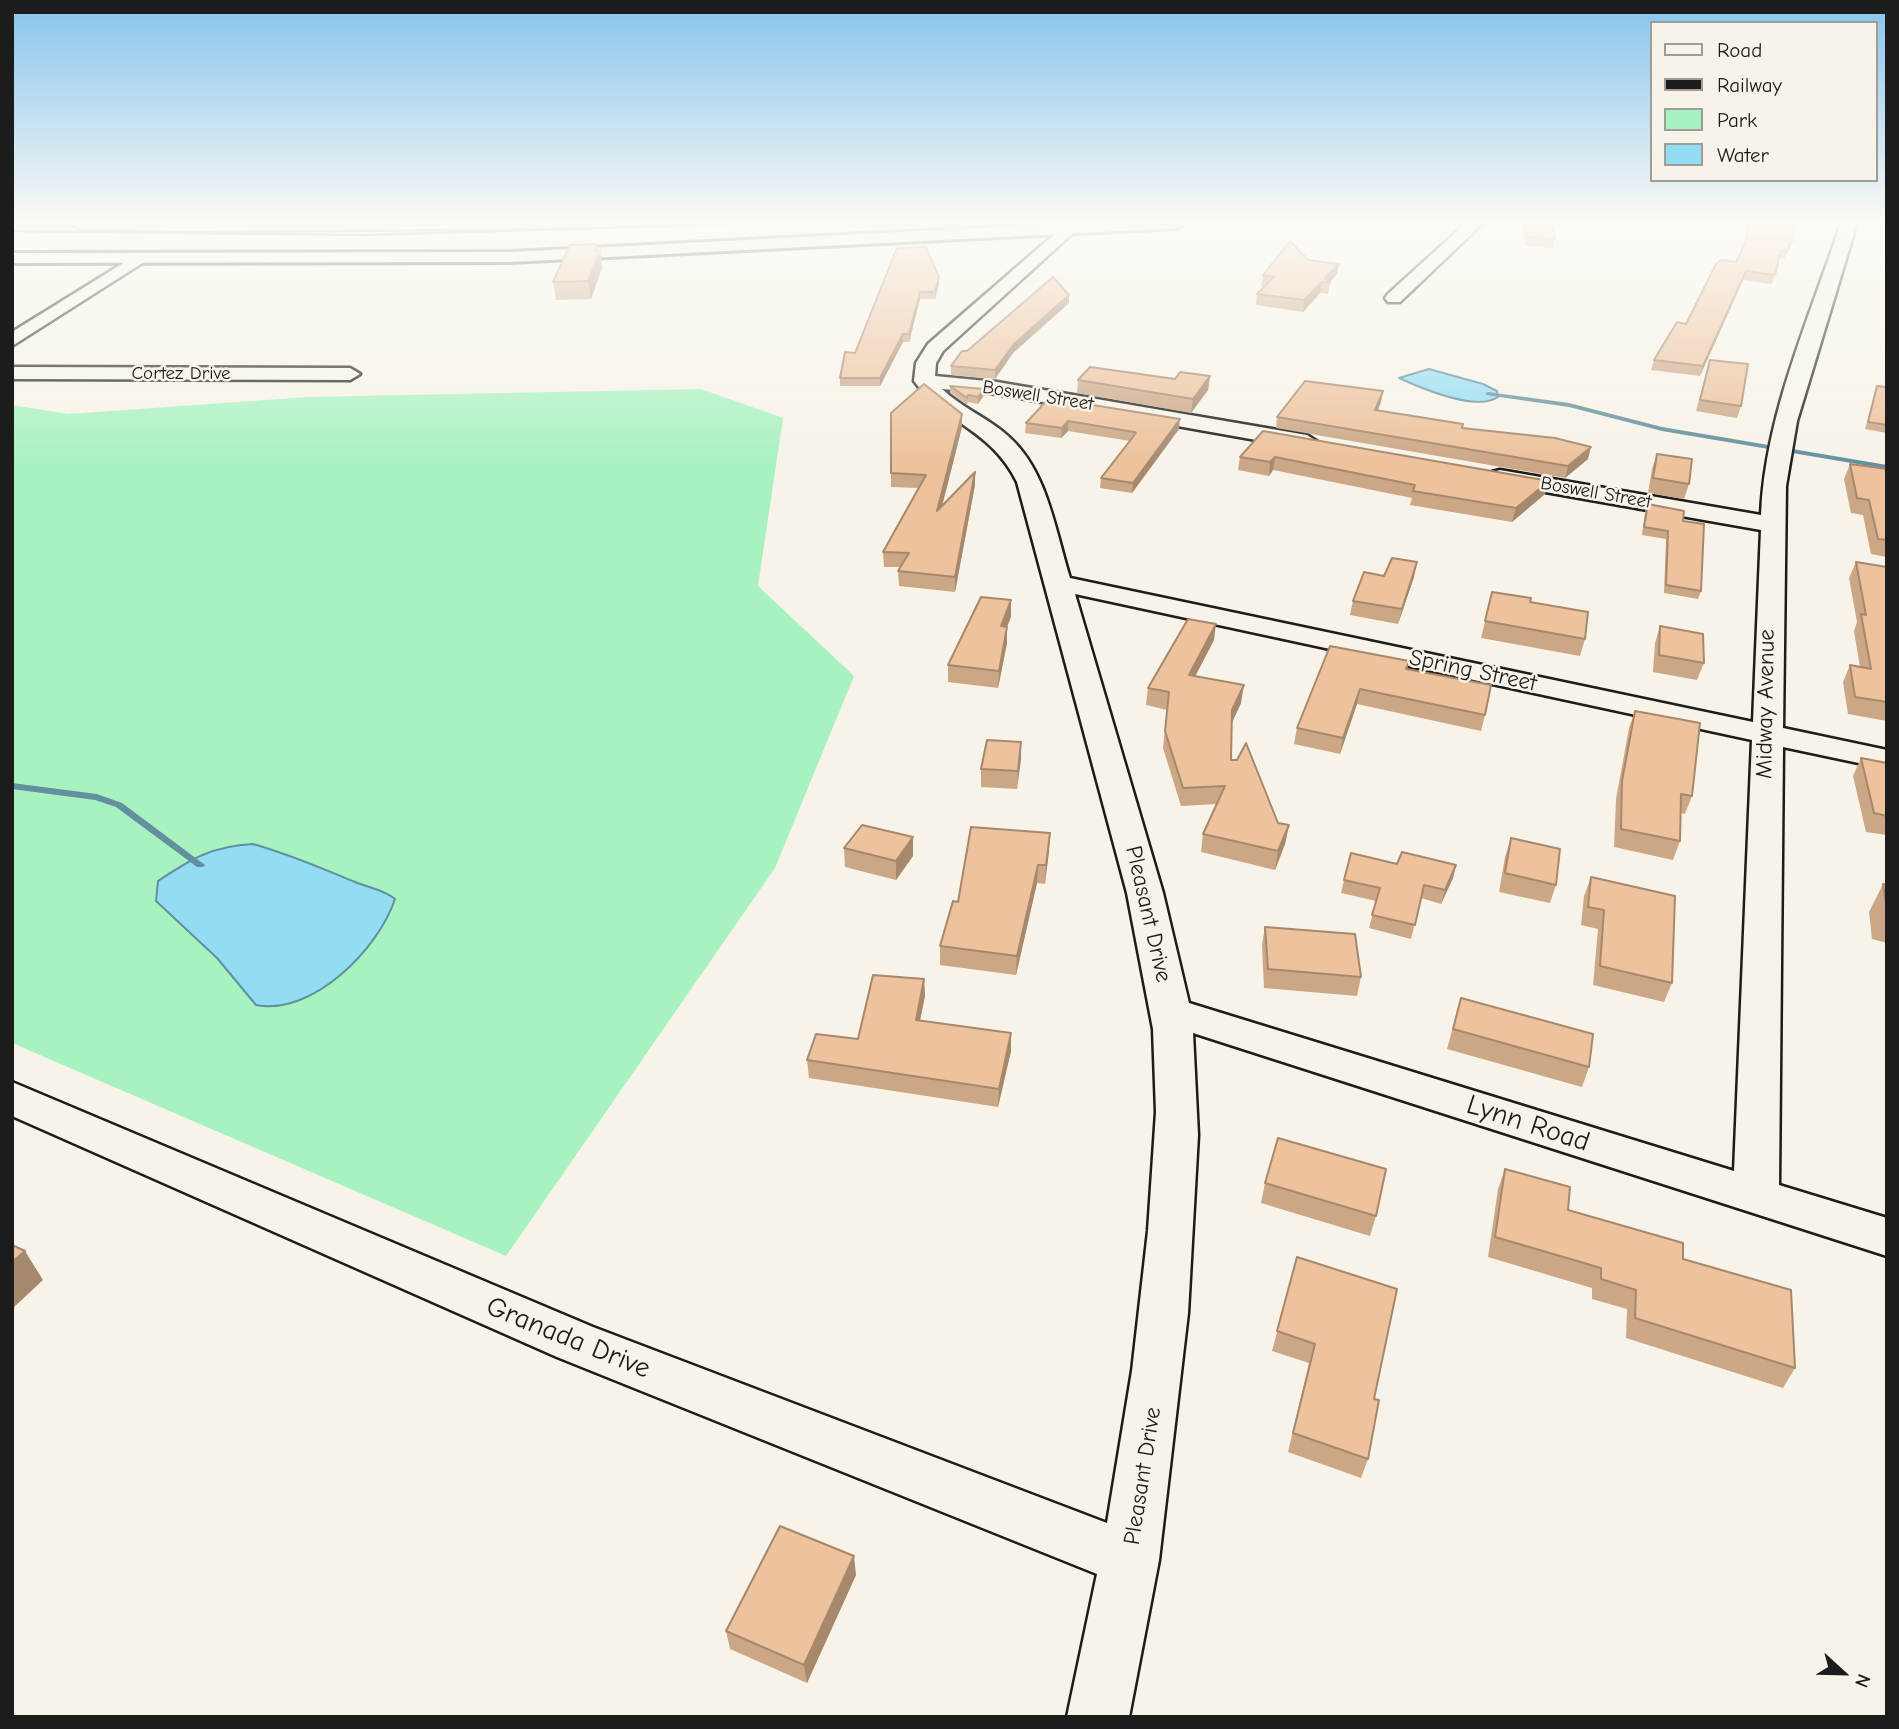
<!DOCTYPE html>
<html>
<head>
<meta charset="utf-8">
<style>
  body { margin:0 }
  #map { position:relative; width:1899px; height:1729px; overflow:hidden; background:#f7f3e8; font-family:"Comic Neue",sans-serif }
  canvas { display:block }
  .frame { position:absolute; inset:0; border:14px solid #1c1c1c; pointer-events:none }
  .legend { position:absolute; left:1650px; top:21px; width:228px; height:161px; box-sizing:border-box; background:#f7f3e8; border:2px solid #9f9d96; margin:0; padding:9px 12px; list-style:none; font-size:21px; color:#1c1c1c }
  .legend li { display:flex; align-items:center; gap:14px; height:35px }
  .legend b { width:35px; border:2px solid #9f9d96 }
  .north { position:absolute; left:1808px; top:1638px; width:70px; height:70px; -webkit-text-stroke:5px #f7f3e8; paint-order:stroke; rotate:112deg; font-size:19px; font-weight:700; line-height:28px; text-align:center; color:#1c1c1c }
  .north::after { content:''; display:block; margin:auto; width:24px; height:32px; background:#1c1c1c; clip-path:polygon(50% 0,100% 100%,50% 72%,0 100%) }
</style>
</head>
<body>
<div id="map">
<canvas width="1899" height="1729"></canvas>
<div class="frame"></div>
<ul class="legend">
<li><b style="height:9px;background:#f7f3e8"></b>Road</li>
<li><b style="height:9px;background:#1c1c1c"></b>Railway</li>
<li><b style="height:19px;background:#a8f2c0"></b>Park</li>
<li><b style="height:19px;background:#93ddf4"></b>Water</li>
</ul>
<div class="north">N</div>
</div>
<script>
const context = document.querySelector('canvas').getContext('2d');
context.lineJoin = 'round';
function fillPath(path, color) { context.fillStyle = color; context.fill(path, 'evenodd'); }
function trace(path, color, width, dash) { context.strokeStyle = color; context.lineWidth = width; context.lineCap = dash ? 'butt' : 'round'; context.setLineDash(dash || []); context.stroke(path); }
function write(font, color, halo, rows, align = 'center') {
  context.font = font + ' "Comic Neue",sans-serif'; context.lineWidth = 5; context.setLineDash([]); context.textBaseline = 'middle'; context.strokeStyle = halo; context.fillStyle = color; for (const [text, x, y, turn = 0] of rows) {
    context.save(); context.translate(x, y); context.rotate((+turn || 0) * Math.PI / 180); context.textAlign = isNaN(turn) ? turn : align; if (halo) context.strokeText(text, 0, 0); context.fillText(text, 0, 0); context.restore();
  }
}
fillPath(new Path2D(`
  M701 389 783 418 758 586 854 676 775 868 506 1256 12 1043V405L68 414 308 397Z`), '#a8f2c0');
const water = new Path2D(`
  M1429 369 1483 384 1497 391 1498 397C1476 412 1421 388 1399 378Z
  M253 844C289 854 321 868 355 882 369 888 383 889 395 899 378 950 312 1016 256 1005L217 958 156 901 158 881C191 859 212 846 253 844Z`);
fillPath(water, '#93ddf4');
trace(water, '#63909e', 2);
fillPath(new Path2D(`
  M1488 392 1569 403 1662 427 1887 465V469L1662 431 1569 407 1486 395V393Z
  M12 783 97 794 122 803 205 865 203 867H197L116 807 95 800 12 789Z`), '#63909e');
const minor = new Path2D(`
  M70 223H551L543 228 180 231 78 228Z
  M1466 223H1483L1400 302H1388L1385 298 1388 294Z
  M1841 223H1857L1797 421 1786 486 1783 728 1887 750V769L1783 747 1779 1185 1887 1218V1256L1193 1033 1198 1135 1188 1313 1159 1560 1129 1717H1067L1097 1574 557 1357 12 1116V1082L593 1327 1107 1523 1132 1371 1148 1231 1156 1112 1153 1029 1127 893 1017 482C991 429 947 425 914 381L916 363 928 344 1064 226H1074V232L943 351 936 363 935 376 997 382 1307 435 1318 442 1307 449 997 394 942 389C962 408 988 418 1008 436 1047 470 1055 530 1070 578L1753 722 1761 530 1500 484 1492 482 1488 477 1492 472 1500 470 1761 515C1765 415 1810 317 1841 223ZM1075 594 1752 740 1734 1171 1189 1003 1163 893Z
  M138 254 144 256V262L12 346V332Z
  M12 367 350 368 360 374 350 380 12 379Z`);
const major = new Path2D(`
  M1076 223H1185L1177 228 511 262 12 263V253L511 252Z`);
trace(minor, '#1c1c1c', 5);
trace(major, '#1c1c1c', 6);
fillPath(minor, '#f7f3e8');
fillPath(major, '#f7f3e8');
trace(new Path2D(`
  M12 231 367 235 761 223`), '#1c1c1c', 2.5);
fillPath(new Path2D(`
  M1521 223H1552L1555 239 1553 248 1525 246Z
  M1747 223H1796L1789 250 1784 259 1779 258 1772 284 1743 280 1700 376 1651 370 1654 360 1736 262 1745 244Z
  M897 248 939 284 935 299H920L909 342H903L880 386H840V378L855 353Z
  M599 251 602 268 591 299 556 300 553 282Z
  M1308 260 1339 264 1337 274 1330 283 1328 294 1320 293 1303 312 1256 305 1257 294 1264 287 1261 286 1263 275Z
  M1069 303 1013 353 995 379 951 375V366L967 351Z
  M1710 360 1741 406 1737 418 1696 411Z
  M1210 376 1208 390 1191 413 1077 393 1078 380 1175 379Z
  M950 386 984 389V395L978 404 968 402 967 405 950 392Z
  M1877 386 1887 387V433L1865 429Z
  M1049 398 1179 429 1132 493 1100 488 1101 478 1130 441 1068 431 1061 438 1025 433 1026 423Z
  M1381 402 1378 410 1462 428 1588 459 1565 478 1276 428 1277 417Z
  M891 413 962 414V427L942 506 975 472V485L955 592 899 586 898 571 901 567H884L883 552 919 488 891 487Z
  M1263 431 1549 481 1545 494 1512 522 1410 505 1412 498 1273 470 1269 476 1238 470 1240 457Z
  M1657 454 1689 484 1684 499 1648 493 1652 469Z
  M1850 464 1887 469V557L1871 554 1863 515 1851 513 1844 479Z
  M1648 504 1683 521 1701 591 1698 599 1664 593 1666 539 1642 535 1645 512Z
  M1856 562 1887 567V721L1848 714 1843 682 1850 665 1860 667 1854 631 1857 622 1849 578Z
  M1384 576 1414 577 1398 624 1350 615 1353 601Z
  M1492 592 1530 602 1585 639 1580 656 1481 638Z
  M1011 617 1007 627V643L998 688 948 682V665Z
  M1660 626 1704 663 1697 680 1653 672 1655 643Z
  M1214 640 1195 676 1241 703 1232 722 1231 760 1278 823 1289 825 1285 844 1275 870 1201 852 1203 834 1217 804 1181 806 1163 748 1167 710 1146 705 1148 688Z
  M1330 646 1409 661 1407 669 1485 715 1481 731 1357 704 1340 754 1294 744 1297 728Z
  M1635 711 1692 796 1685 814 1681 813 1680 841 1673 860 1614 847 1616 799 1629 728Z
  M1021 742 1017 789 981 787V769Z
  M1861 758 1887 763V835L1866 832 1853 776Z
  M1050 833 1045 884 1037 883 1016 975 940 965V946L958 902Z
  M913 837V856L896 880 845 867 844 848Z
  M1511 838 1556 885 1550 903 1499 892 1505 857Z
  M1397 864 1456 865 1453 878 1441 904 1421 898 1411 939 1369 928 1376 901 1341 893 1344 880Z
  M1591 877 1672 983 1664 1002 1593 985 1598 929 1581 925 1584 896Z
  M1883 884 1887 885V943L1872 939 1869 912Z
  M1265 927 1361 977 1357 996 1264 988 1262 945Z
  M924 979 925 996 920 1021 1011 1051 998 1107 809 1078 807 1060 858 1039Z
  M1461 998 1589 1067 1582 1087 1447 1049Z
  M1505 1169 1568 1210 1683 1259 1795 1368 1783 1388 1626 1338 1627 1309 1592 1299V1288L1488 1257 1498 1189Z
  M1265 1183 1376 1216 1370 1236 1261 1203Z
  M1297 1257 1374 1399 1368 1459 1361 1478 1288 1452 1309 1363 1272 1351Z
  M856 1575 807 1683 730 1649 726 1631Z`), '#cca786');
fillPath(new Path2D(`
  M598 244 599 254 600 251 602 268 591 299 588 281 595 251Z
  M1339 264 1337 274 1329 283 1325 278Z
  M1746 271 1743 280 1700 376 1703 366Z
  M939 277V284L935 299V292Z
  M1322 282 1320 293 1303 312 1304 300Z
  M920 292V299L909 342V334Z
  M1069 295V303L1013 353 995 379V370L1014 344Z
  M903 334V342L880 386V378Z
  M1210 376 1208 390 1191 413 1193 399Z
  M984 389V395L978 404V397Z
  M1383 391 1381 402 1373 421 1375 410Z
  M962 414V427L937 526V511Z
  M1180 419 1179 429 1132 493 1133 483Z
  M1068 421V431L1061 438 1062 428Z
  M1591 447 1588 459 1565 478 1568 466Z
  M1275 457 1273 470 1269 476 1270 462Z
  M975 472V485L955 592V577Z
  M1549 481 1545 494 1512 522 1516 508Z
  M1417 562 1414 577 1398 624 1402 609Z
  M1011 600V617L1000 643 1001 626Z
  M1216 624 1214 640 1187 692 1189 675Z
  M1007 627V643L998 688 999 671Z
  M1244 685 1241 703 1230 727 1232 710Z
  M1360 689 1357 704 1340 754 1343 738Z
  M1021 742V760L1017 789 1018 771Z
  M1289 825 1285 844 1275 870 1278 851Z
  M1050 833 1049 852 1045 884 1046 865Z
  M913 837V856L896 880V861Z
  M1038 865 1037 883 1016 975 1017 956Z
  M1456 865 1453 878 1441 904 1445 890Z
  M924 979 925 996 916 1038V1020Z
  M1011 1033V1051L998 1107 999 1089Z
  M25 1251 43 1280 12 1309V1262Z
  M854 1556 856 1575 807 1683 804 1665Z`), '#a6886d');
const building = new Path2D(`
  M1524 223H1552L1555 239 1527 237Z
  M1749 223H1796L1792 241 1787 251 1781 250 1775 275 1746 271 1703 366 1654 360 1677 322 1686 324 1716 264 1721 260 1736 262 1747 239Z
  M1290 241 1308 260 1339 264 1325 278 1330 283 1322 282 1304 300 1257 294 1274 277 1263 275Z
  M598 244 595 251H600L588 281 553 282 570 245Z
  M926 247 939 277 935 292H920L909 334H903L880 378H840L845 352 855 353 897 248Z
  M1053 277 1069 295 1014 344 995 370 951 366 962 351H967Z
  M1710 360 1748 364 1741 406 1700 400Z
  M1090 367 1175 379 1180 372 1210 376 1193 399 1078 380Z
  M1305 381 1383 391 1375 410 1463 424 1462 428 1555 438 1591 447 1568 466 1277 417Z
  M924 384 962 414 937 511 975 472 955 577 898 571 909 553 883 552 926 475 891 473V413Z
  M950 386 984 389 978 397 968 395 967 398Z
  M1877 386 1887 387V425L1868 422Z
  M1049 398 1180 419 1133 483 1101 478 1136 433 1134 432 1068 421 1062 428 1026 423Z
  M1263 431 1549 481 1516 508 1413 491 1415 485 1275 457 1270 462 1240 457Z
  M1657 454 1692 459 1689 484 1653 478Z
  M1850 464 1887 469V540L1878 539 1869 500 1857 498Z
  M1648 504 1684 511 1683 521 1704 524 1701 591 1666 585 1668 531 1644 527Z
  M1392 558 1417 562 1402 609 1353 601 1364 572 1384 576Z
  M1856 562 1887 567V702L1855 697 1850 665 1871 669 1861 614 1866 615Z
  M1492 592 1531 598 1530 602 1588 612 1585 639 1485 621Z
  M981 597 1011 600 1001 626 1007 627 999 671 948 665Z
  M1188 619 1216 624 1189 675 1244 685 1232 710 1231 760H1237L1246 743 1278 823 1289 825 1278 851 1203 834 1225 786 1183 788 1165 731 1169 692 1148 688Z
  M1660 626 1703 634 1704 663 1659 655Z
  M1330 646 1409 661 1406 669 1491 685 1485 715 1360 689 1343 738 1297 728Z
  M1635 711 1700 723 1692 796 1681 794 1680 841 1621 829 1622 781Z
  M987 740 1021 742 1018 771 981 769Z
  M1861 758 1887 763V816L1874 813Z
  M862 825 913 837 896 861 844 848Z
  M971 827 1050 833 1046 865H1038L1017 956 940 946 953 901 958 902Z
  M1511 838 1560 849 1556 885 1505 873Z
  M1402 852 1456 865 1445 890 1424 885 1415 925 1372 915 1380 888 1344 880 1351 853 1397 864Z
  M1591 877 1675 896 1672 983 1600 966 1604 910 1588 907Z
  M1883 884 1887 885V910Z
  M1265 927 1355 934 1361 977 1268 969Z
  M873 975 924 979 916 1020 1011 1033 999 1089 807 1060 816 1034 858 1039Z
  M1461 998 1593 1034 1589 1067 1453 1029Z
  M1278 1138 1386 1169 1376 1216 1265 1183Z
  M1505 1169 1570 1187 1568 1210 1683 1243V1259L1791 1290 1795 1368 1635 1318 1636 1290 1601 1279V1268L1495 1237Z
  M12 1245 25 1251 12 1262Z
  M1297 1257 1397 1289 1374 1399 1379 1400 1368 1459 1293 1433 1315 1344 1277 1331Z
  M780 1526 854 1556 804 1665 726 1631Z`);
fillPath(building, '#edc29c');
trace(building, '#a6886d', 2);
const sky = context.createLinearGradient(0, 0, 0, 465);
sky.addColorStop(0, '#86c4ed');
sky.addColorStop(0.48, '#fbfaf5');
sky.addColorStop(1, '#fbfaf500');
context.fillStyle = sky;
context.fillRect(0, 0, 1899, 465);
write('19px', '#1c1c1c', '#f7f3e8', [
  ["Cortez Drive",181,374],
  ["Boswell Street",1038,396,9],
  ["Boswell Street",1596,493,10]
]);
write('23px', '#1c1c1c', '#f7f3e8', [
  ["Spring Street",1473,671,12],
  ["Midway Avenue",1766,704,-89],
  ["Pleasant Drive",1148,914,77],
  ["Pleasant Drive",1143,1476,-81]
]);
write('28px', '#1c1c1c', '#f7f3e8', [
  ["Lynn Road",1528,1124,18],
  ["Granada Drive",568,1338,22]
]);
</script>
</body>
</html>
